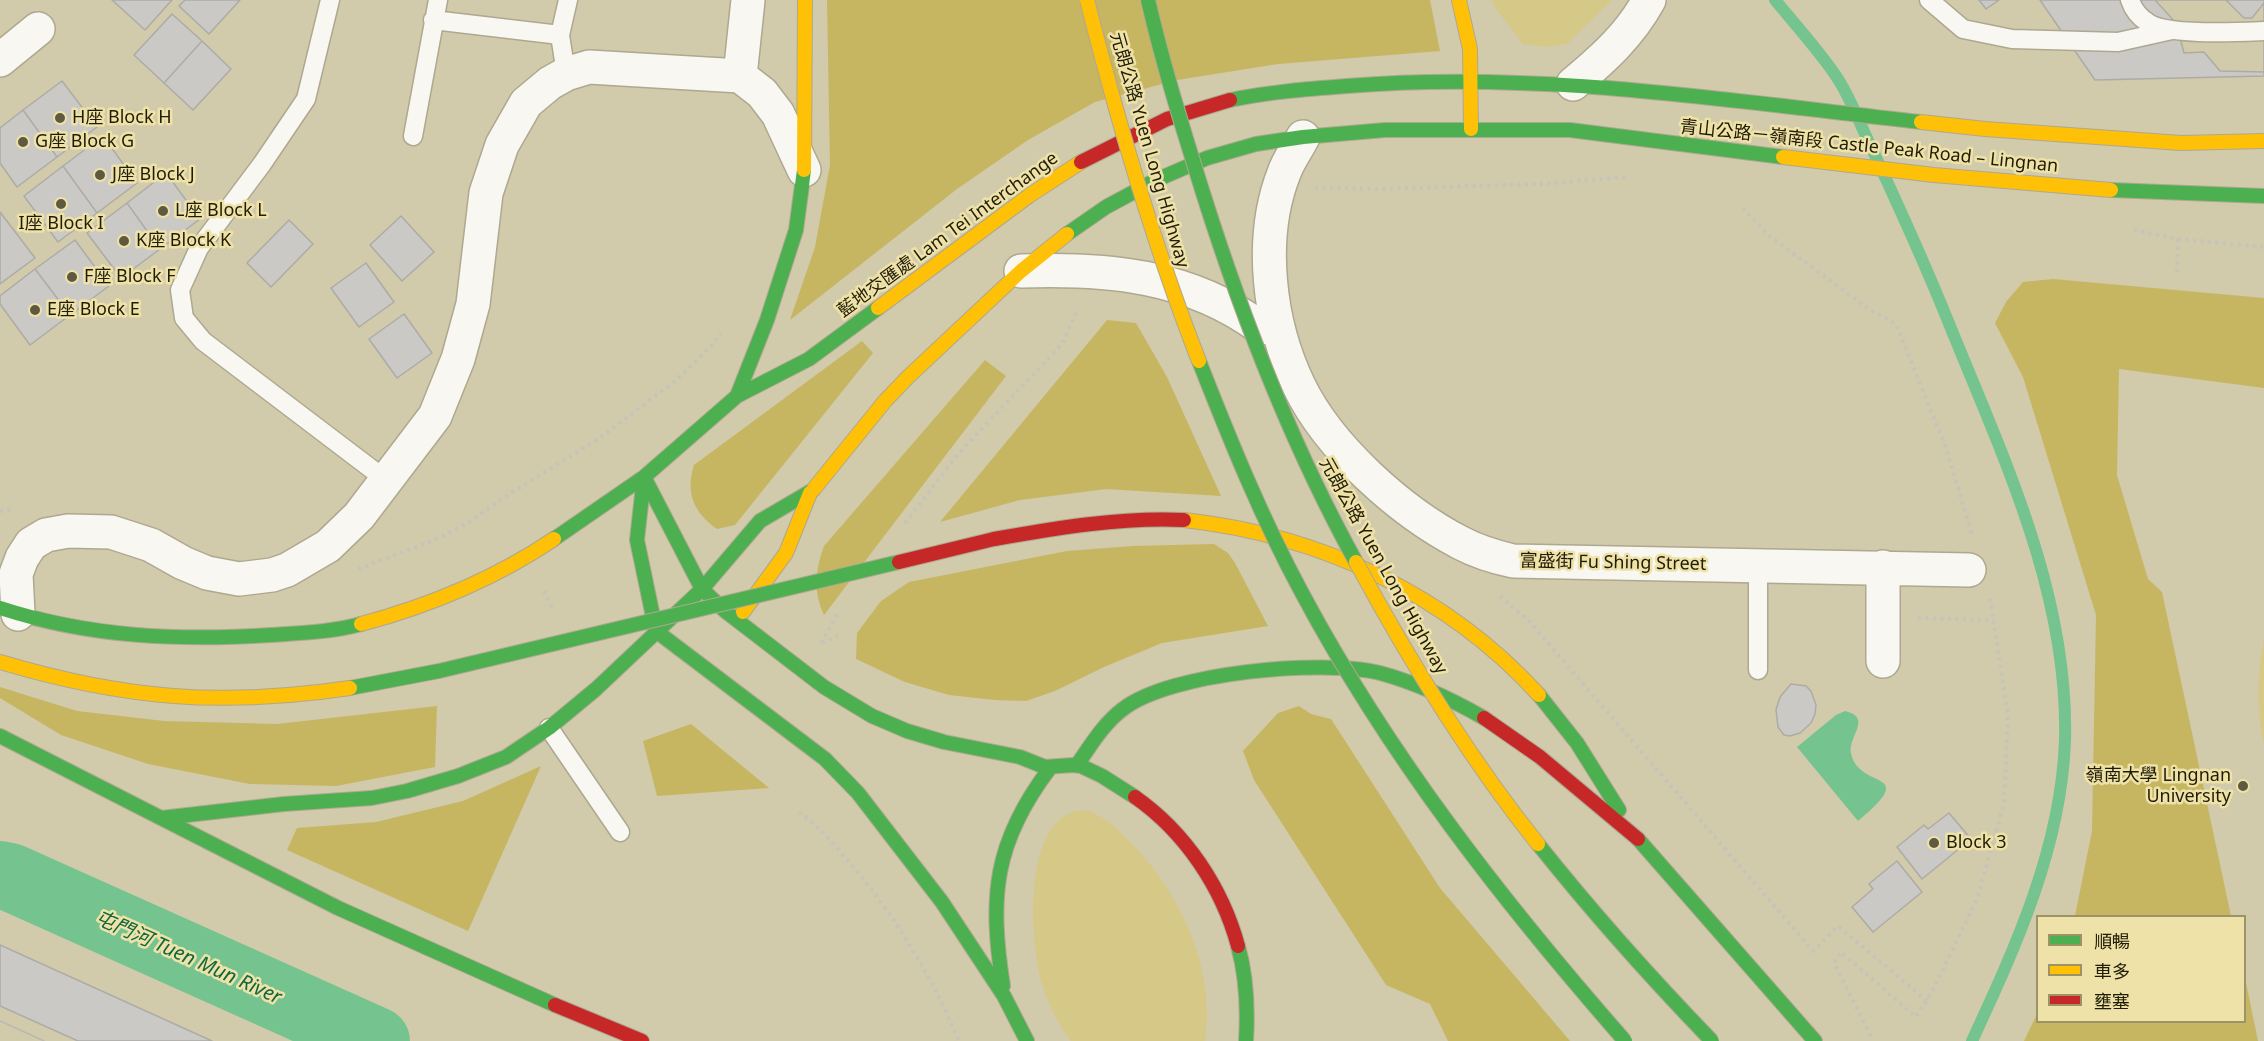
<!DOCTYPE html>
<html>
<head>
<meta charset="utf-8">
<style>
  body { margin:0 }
  #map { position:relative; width:2264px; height:1041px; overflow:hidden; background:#d1caab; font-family:"Noto Sans","Noto Sans TC",sans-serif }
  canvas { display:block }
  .legend { position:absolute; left:2036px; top:915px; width:210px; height:108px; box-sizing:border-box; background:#eee2a8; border:2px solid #9c9367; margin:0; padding:8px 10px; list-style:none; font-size:18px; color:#211c06 }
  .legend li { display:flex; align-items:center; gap:12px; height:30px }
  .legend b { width:30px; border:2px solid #9c9367 }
</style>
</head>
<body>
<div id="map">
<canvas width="2264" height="1041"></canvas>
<ul class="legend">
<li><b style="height:8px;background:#4caf50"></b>順暢</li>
<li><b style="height:8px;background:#ffc107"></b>車多</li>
<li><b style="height:8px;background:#c62828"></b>壅塞</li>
</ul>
</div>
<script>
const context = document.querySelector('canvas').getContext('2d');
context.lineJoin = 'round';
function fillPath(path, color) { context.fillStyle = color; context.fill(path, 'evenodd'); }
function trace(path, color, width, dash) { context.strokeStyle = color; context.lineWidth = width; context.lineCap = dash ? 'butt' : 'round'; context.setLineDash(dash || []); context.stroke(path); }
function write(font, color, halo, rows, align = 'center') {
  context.font = font + ' "Noto Sans","Noto Sans TC",sans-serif'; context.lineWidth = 5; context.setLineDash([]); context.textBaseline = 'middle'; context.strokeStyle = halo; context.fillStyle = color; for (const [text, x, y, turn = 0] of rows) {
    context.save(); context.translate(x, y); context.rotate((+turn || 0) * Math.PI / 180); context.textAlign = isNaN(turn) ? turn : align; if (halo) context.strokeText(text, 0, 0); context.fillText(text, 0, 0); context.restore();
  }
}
fillPath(new Path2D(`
  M1492 0H1612L1567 44 1547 47 1523 44 1494 6Z
  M2264 640V744C2256 710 2257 675 2264 640Z
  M1082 810C1101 813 1116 827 1128 840 1180 891 1216 968 1205 1041H1071C1058 1024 1048 1004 1042 984 1030 942 1021 816 1082 810Z`), '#d6c886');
fillPath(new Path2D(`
  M827 0H1430L1440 51 1278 64 1177 80 1095 102 1028 140 957 189 790 320 815 247 830 165Z
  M2053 279 2264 298V388L2119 369 2117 475 2148 579 2162 592 2231 916H2075L2092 831 2096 615 2023 377 1995 323 2006 302 2023 282Z
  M1107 320 1136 323 1167 377 1221 496 1106 489 1020 500 940 522Z
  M862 341 873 353 735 525 717 529C694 513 685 493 694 465Z
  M985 360 1006 376 824 615C813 591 815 571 824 546Z
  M1214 544 1228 553 1235 563 1268 626 1162 643 1104 667 1055 691 1026 701 995 700 949 695 905 682 856 659 857 633 881 601 909 582 1067 551 1133 546Z
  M0 687 77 711 164 721 277 724 437 706 435 767 336 786 250 784 148 764 61 735 0 698Z
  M1299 706 1311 714 1331 719 1440 888 1570 1041H1448L1430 1004 1386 985 1254 780 1243 751 1278 713Z
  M691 724 769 788 657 796 643 741Z
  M541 766 468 931 287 850 297 828 376 822 463 801Z
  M2245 978 2258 1041H2024L2037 1014 2038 1022H2244Z`), '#c6b662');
fillPath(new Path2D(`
  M1845 711C1873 718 1848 736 1851 753 1858 791 1922 768 1858 821L1797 747 1836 715Z`), '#75c490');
trace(new Path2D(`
  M1775 0C1795 24 1822 54 1838 79 1852 101 1861 127 1873 151 1900 209 1926 266 1950 326 2004 459 2069 595 2065 741 2061 848 2016 946 1972 1041`), '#75c490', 12);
trace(new Path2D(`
  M0 875 10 877 376 1041`), '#75c490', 68);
const building = new Path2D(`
  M112 0H172L145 30Z
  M185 0H240L209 34 179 6Z
  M1979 0H1999L1986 9Z
  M2040 0H2264V76L2095 80Z
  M2155 0H2226L2244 18H2252L2264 3V72L2220 71 2204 52 2184 53 2176 23Z
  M172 14 202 41 164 83 134 55Z
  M202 41 231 69 193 110 164 83Z
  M62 81 97 127 57 157 23 110Z
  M23 110 57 157 17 187 0 163V128Z
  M103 136 137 183 97 213 63 166Z
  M63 166 97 213 58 242 24 196Z
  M166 173 200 219 160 249 127 203Z
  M127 203 160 249 121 278 87 233Z
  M0 212 35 258 0 284Z
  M401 216 434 252 402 281 370 245Z
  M289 220 313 244 271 287 247 263Z
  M75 240 109 286 70 315 35 269Z
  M366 263 394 302 359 327 331 288Z
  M35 269 70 315 30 345 0 304V296Z
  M404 314 432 353 397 378 369 339Z
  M1791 684 1806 686 1811 691 1816 705 1815 714 1811 723 1800 733 1790 736 1784 735 1778 727 1776 710 1780 697Z
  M1949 813 1971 839 1922 879 1897 847 1924 825 1928 829Z
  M1897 861 1922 892 1873 932 1852 907 1873 889 1869 884Z
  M0 945 212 1041H78L0 1006Z`);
fillPath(building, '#cac9c5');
trace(building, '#adaba6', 1.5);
const lane = new Path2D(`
  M330 0 306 99 262 164 199 248 180 290 184 318 203 341 386 480
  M1929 0 1963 29 2012 39 2118 42 2172 30
  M2130 0C2133 9 2139 17 2147 22 2165 36 2239 32 2264 31
  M433 20 560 35
  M566 74 560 35 568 0
  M413 136 438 0
  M1758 566V670
  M549 728 620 832`);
const street = new Path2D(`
  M0 60 38 29
  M740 76 748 0
  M1573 84C1603 59 1630 35 1649 0
  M1303 137C1297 149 1288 161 1284 173 1258 239 1269 324 1299 386 1329 448 1401 512 1461 543 1478 552 1495 557 1513 561L1969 570
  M1021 271C1107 268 1189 275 1261 328
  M18 614 16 574 22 558 31 544 46 535 68 531 111 532 151 545 183 563 207 573 239 579 272 575 287 570 328 546 359 516 435 416 458 359 473 304 486 193 502 145 526 103 550 83 566 74 589 67 740 76 762 93 778 114 804 170
  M1883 661V567`);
const fast = new Path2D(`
  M1230 100C1269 92 1307 89 1347 86 1539 70 1730 101 1921 122
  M2111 190 2264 196
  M1067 234 1106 207 1156 180 1207 158 1256 144 1303 137 1385 130H1570L1783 157
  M737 396 767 320 796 230 804 170
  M644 477 702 589 725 611 824 687 872 716 907 731 944 742 1020 757 1045 767 1073 765 1081 766 1102 776 1135 797
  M644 477 637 540 656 631 825 759 858 793 942 902 1004 996 1027 1041
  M554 539 644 477 737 396 809 359 878 308
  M0 608C88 637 179 641 271 635 301 633 332 632 361 624
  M350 688 439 671
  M1539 695 1577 743 1619 810
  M0 736 161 818
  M1077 765C1091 745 1103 724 1123 709 1171 672 1322 659 1380 673 1417 683 1451 699 1484 718
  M161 818 284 804 372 798 407 791 458 776 506 757 549 728 596 689 702 589 760 521 813 490
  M161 818 338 908 555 1005
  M1638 839 1815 1041
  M1238 946C1247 978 1248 1008 1246 1041
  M1003 986C989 896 994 842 1050 768`);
const slow = new Path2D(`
  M1459 0 1470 49 1471 129
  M1921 122 1985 129 2181 143 2264 141
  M1783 157 1934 175 2111 190
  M804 170 805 0
  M878 308 1030 195 1081 162
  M813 490 885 401 908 377 1021 271 1067 234
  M1184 520C1320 535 1447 594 1539 695
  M743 612 786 553 810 493
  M361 624C429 606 496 578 554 539
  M0 662C124 699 221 707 350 688`);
const jam = new Path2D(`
  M1081 162 1167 119 1230 100
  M994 539C1057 528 1120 517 1184 520
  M1484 718 1540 757 1638 839
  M1135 797C1185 832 1222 887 1238 946
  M555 1005 642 1041`);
trace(lane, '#aea890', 21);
trace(street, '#aea890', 36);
trace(fast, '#aea890', 16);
trace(slow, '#aea890', 16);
trace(jam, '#aea890', 16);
trace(new Path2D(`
  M1315 188 1375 189 1541 184 1628 177
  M1743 208 1767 234 1870 310 1896 324 1946 448 1972 534
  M2134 230 2178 239 2264 247
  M2177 272 2178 239
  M0 511 15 509
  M905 523 958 454 1063 343 1078 308
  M358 569 435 540 467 523 514 491 597 440 675 381 712 345 721 333
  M544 591 552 607
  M1500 596 1529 621 1813 951 1838 926 1927 1001
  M1918 618 1994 620
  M821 643 838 613
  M822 643 838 636
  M799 812C818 826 833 843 848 861 895 915 931 975 959 1041
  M1871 1036 1834 963 1841 952 1916 1017 1932 992 1977 899 2004 804 2008 715 1990 599`), '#c6c4ba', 4, [3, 4.5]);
trace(lane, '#f8f7f2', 18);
trace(street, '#f8f7f2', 33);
trace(fast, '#4caf50', 14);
trace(slow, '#ffc107', 14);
trace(jam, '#c62828', 14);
trace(new Path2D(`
  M0 1021 44 1041`), '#bab8b0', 1.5);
const fastBridge = new Path2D(`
  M1148 0C1163 65 1183 129 1203 193 1243 320 1291 444 1356 562
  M1199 361C1230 440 1262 519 1302 593 1389 756 1504 903 1625 1041
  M439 671 899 562
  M1538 844C1593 913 1651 978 1712 1041`);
const slowBridge = new Path2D(`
  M1087 0C1118 122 1153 244 1199 361
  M1356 562C1409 660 1468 757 1538 844`);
const jamBridge = new Path2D(`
  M899 562 994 539`);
trace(fastBridge, '#aea890', 16, []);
trace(slowBridge, '#aea890', 16, []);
trace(jamBridge, '#aea890', 16, []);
trace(fastBridge, '#4caf50', 14);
trace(slowBridge, '#ffc107', 14);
trace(jamBridge, '#c62828', 14);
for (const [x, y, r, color] of [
  [60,118,6,"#5f5940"],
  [23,142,6,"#5f5940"],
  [100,175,6,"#5f5940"],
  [61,204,6,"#5f5940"],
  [163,211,6,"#5f5940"],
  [124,241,6,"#5f5940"],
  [72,277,6,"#5f5940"],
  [35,310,6,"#5f5940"],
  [2243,786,6,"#5f5940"],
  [1934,843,6,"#5f5940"]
]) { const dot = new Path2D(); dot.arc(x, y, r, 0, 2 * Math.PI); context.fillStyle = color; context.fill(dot); trace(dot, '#eee2a8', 2); }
write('18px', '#211c06', '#eee2a8', [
  ["H座 Block H",72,118],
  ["G座 Block G",35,142],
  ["J座 Block J",112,175],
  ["L座 Block L",175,211],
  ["I座 Block I",61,224,"center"],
  ["K座 Block K",136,241],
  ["F座 Block F",84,277],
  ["E座 Block E",47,310],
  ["嶺南大學 Lingnan",2231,776,"right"],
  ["University",2231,797,"right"],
  ["Block 3",1946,843]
], 'left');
write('18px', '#211c06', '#eee2a8', [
  ["青山公路－嶺南段 Castle Peak Road – Lingnan",1869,147,6],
  ["元朗公路 Yuen Long Highway",1149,150,74],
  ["藍地交匯處 Lam Tei Interchange",948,235,-36],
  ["富盛街 Fu Shing Street",1613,563,1],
  ["元朗公路 Yuen Long Highway",1383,566,61]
]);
write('italic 20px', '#116840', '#eee2a8', [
  ["屯門河 Tuen Mun River",188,958,24]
]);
</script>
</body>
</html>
